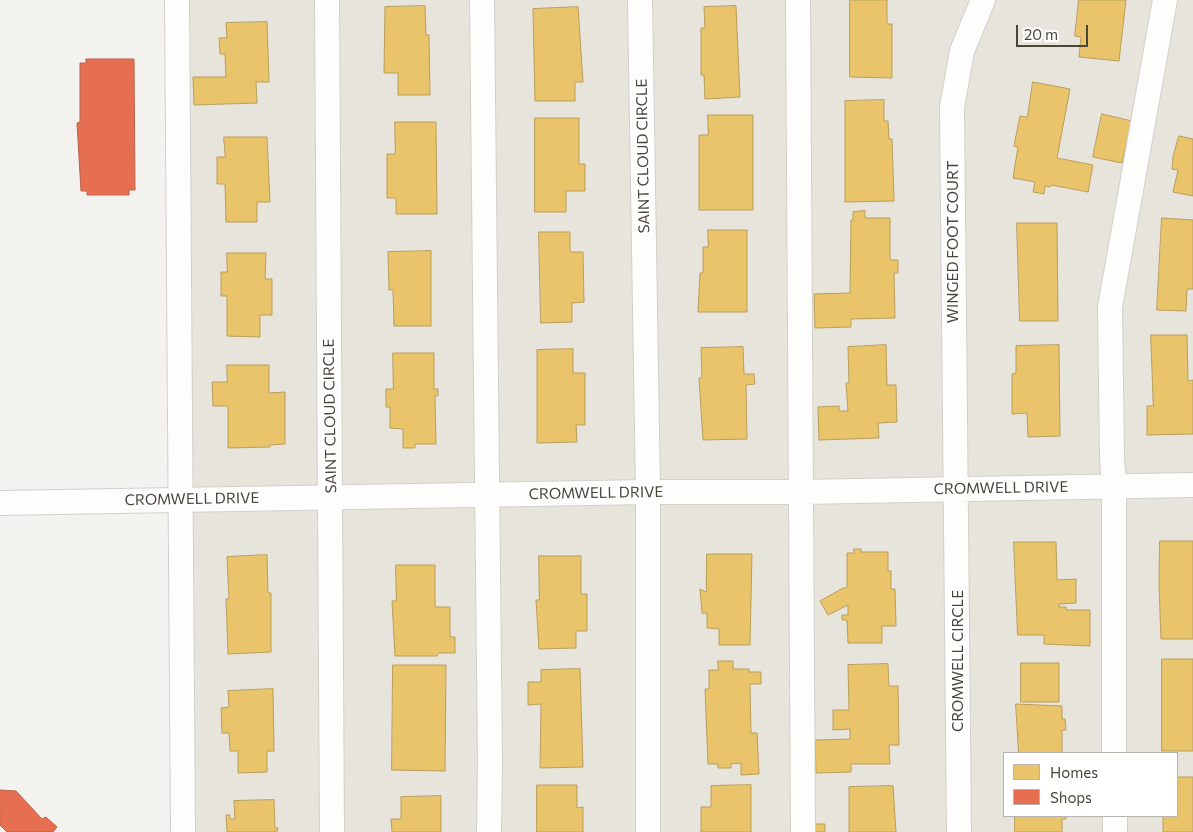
<!DOCTYPE html>
<html>
<head>
<meta charset="utf-8">
<style>
  body { margin:0 }
  #map { position:relative; width:1193px; height:832px; overflow:hidden; background:#f4f2ee; font-family:Commissioner,sans-serif }
  canvas { display:block }
  .legend { position:absolute; left:1003px; top:752px; width:175px; height:65px; box-sizing:border-box; background:#fff; border:1px solid #b7b4b0; margin:0; padding:6px 9px; list-style:none; font-size:15px; color:#4b4439 }
  .legend li { display:flex; align-items:center; gap:10px; height:25px }
  .legend b { width:25px; border:1px solid #b7b4b0 }
  .scale { position:absolute; left:1016px; top:25px; width:72px; height:22px; box-sizing:border-box; border:2px solid #4b4439; border-top:0; padding-left:6px; font-size:15px; line-height:18px; white-space:nowrap; color:#4b4439; -webkit-text-stroke:4px #fff; paint-order:stroke }
</style>
</head>
<body>
<div id="map">
<canvas width="1193" height="832"></canvas>
<ul class="legend">
<li><b style="height:14px;background:#e9c46a"></b>Homes</li>
<li><b style="height:14px;background:#e76f51"></b>Shops</li>
</ul>
<div class="scale">20 m</div>
</div>
<script>
const context = document.querySelector('canvas').getContext('2d');
context.lineJoin = 'round';
function fillPath(path, color) { context.fillStyle = color; context.fill(path, 'evenodd'); }
function trace(path, color, width, dash) { context.strokeStyle = color; context.lineWidth = width; context.lineCap = dash ? 'butt' : 'round'; context.setLineDash(dash || []); context.stroke(path); }
function write(font, color, halo, rows, align = 'center') {
  context.font = font + ' Commissioner,sans-serif'; context.lineWidth = 5; context.setLineDash([]); context.textBaseline = 'middle'; context.strokeStyle = halo; context.fillStyle = color; for (const [text, x, y, turn = 0] of rows) {
    context.save(); context.translate(x, y); context.rotate((+turn || 0) * Math.PI / 180); context.textAlign = isNaN(turn) ? turn : align; if (halo) context.strokeText(text, 0, 0); context.fillText(text, 0, 0); context.restore();
  }
}
fillPath(new Path2D(`
  M170 0H1193V832H172ZM1004 753H1177V816H1004Z`), '#e7e4dc');
const homes = new Path2D(`
  M850 0H887V24H892V78L850 77Z
  M1079 0H1126L1119 61 1079 57 1081 37 1075 36Z
  M425 6 426 35H429L430 95H398V73H384L385 7Z
  M736 6 740 97 705 99 704 75H701V28H705L704 7Z
  M578 7 583 82H575V101H535L533 9Z
  M267 22 269 82H256L257 103 194 105 193 77H226L225 54H220L219 38H227L226 23Z
  M1033 82 1070 89 1057 158 1093 165 1088 192 1051 185 1050 187 1045 186 1044 194 1033 192 1035 182 1013 178 1018 147 1014 146 1020 116 1027 117Z
  M884 100V121H888L889 139H892L894 201 845 202V101Z
  M1102 114 1132 121 1122 163 1093 157Z
  M708 115H753V210H699V135H708Z
  M535 118H579V164H585V191H566V212H535Z
  M395 122H436L437 214H396V198H387V154H395Z
  M1179 136 1193 139V196L1173 192 1178 170 1172 169 1173 157Z
  M224 137H267L270 202H257V222H226L225 184H217V157H225Z
  M865 211V218H890V260H898V273H894L895 318 851 319V327L815 328 814 294 850 293 851 220H853V212Z
  M1162 218 1193 220V289H1187L1186 311 1157 310Z
  M1017 223H1057L1058 321H1020Z
  M708 230H747V312H698L700 273H703V247H708Z
  M539 232H570V252H583L584 302 572 303V322L541 323Z
  M431 251V326H394L393 290H389L388 252Z
  M227 253H266L265 279H272V315H260V337L227 336V296H221V272H227Z
  M1151 335H1187L1188 381 1193 380V434L1147 435V406H1153Z
  M886 345 887 385H896L897 422 878 423 879 438 819 440 818 407 839 406V411H848L846 383H849L848 347Z
  M1059 345 1060 436 1028 437 1027 413 1012 414V374L1016 373V346Z
  M743 347 744 374H754L755 384 746 385 747 439 703 440 699 378H702L701 348Z
  M573 349V373H585V425H576L577 442 537 443V350Z
  M393 353H434V389H438V396H435L436 444H415V448H403V429L390 428V407H386V389H393Z
  M227 365H269V393L285 392V444L270 445V447L228 448V406H213L212 382H227Z
  M1160 541H1193V639H1161L1159 584Z
  M1014 542H1056L1057 580 1076 579V603L1059 604V607H1066V610H1090V646L1044 644V635H1018Z
  M854 549H861V552H888V571H891V589H895L896 626H882V643H848L847 620H842V615H848V605L828 615 820 601 843 588H847V553H854Z
  M707 554H752L750 645H719V629L707 628V613H702L700 589 706 592Z
  M267 555 268 593H271V652L228 654 226 599H229L227 557Z
  M539 556H581V594H587V631H576V648L539 649 536 600H539Z
  M396 565H435V607H450V637H455V653H438L437 656H395L392 601H396Z
  M1162 659H1193V751H1162Z
  M718 661H733V669H749V672H761V684H750L751 733H757L759 774 741 775V763L731 764V768H718V764H708L705 689H709V670H718Z
  M1021 663H1059V702H1021Z
  M888 664 889 686H898L899 745H889L890 764H851V772L816 773 815 740 850 739V729L833 730V710H849L848 665Z
  M393 665H446L445 771 392 770Z
  M580 669 583 767 540 768 541 704 528 705V682H541V670Z
  M273 689 274 751H267V772L238 773V751H230L229 733H222L221 708 229 707 228 691Z
  M1016 704 1062 706V719H1065L1066 730H1062V753H1019Z
  M1177 777H1193V832H1163V816H1177Z
  M537 785H577V808L583 807V832H537Z
  M751 785V832H701V807H711V786Z
  M893 786 896 832H849V787Z
  M441 796V832H392L391 819H401V797Z
  M274 800 275 828H278L277 832H227L226 815H230V819H235L234 801Z
  M1015 816H1066V819H1062V832H1015Z
  M810 824H825V832H810Z`);
fillPath(homes, '#e9c46a');
trace(homes, '#ba9e5b', 1);
const shops = new Path2D(`
  M86 59H134L135 190H129V195H87V191H81L77 123 80 122V63H86Z
  M0 790 16 791 42 819 46 817 57 827 53 832H7L0 825Z`);
fillPath(shops, '#e76f51');
trace(shops, '#b8624a', 1);
const minor = new Path2D(`
  M177 0 183 832
  M327 0 332 832
  M482 0 490 763 489 832
  M640 0 648 492V832
  M798 0 803 832
  M0 503 648 492H800L1193 485
  M1114 753V486L1112 458 1110 307 1165 0
  M1115 816V832
  M959 832 952 107 962 51 983 0`);
trace(minor, '#d2d0cb', 26);
trace(minor, '#fdfdfc', 24);
write('15px', '#4b4439', '#fff', [
  ["SAINT CLOUD CIRCLE",643,156,-91],
  ["WINGED FOOT COURT",953,242,-90],
  ["SAINT CLOUD CIRCLE",330,416,-91],
  ["CROMWELL DRIVE",1001,488,-1],
  ["CROMWELL DRIVE",596,493,-1],
  ["CROMWELL DRIVE",192,499,-1],
  ["CROMWELL CIRCLE",958,661,-90]
]);
</script>
</body>
</html>
